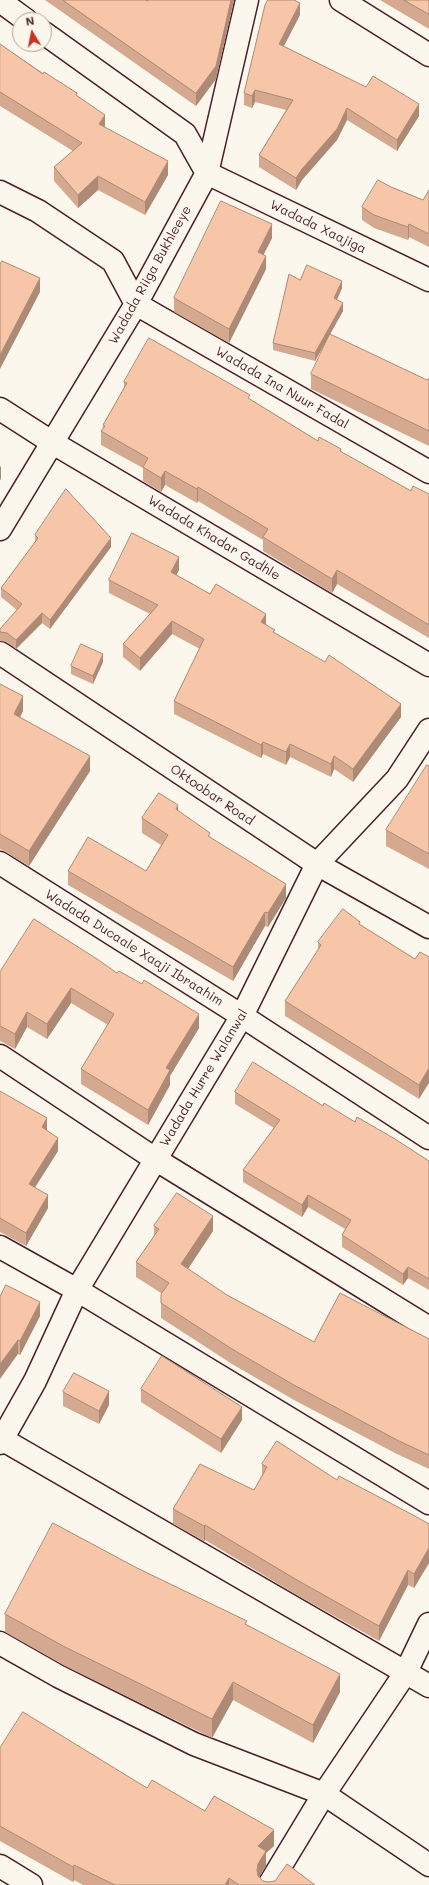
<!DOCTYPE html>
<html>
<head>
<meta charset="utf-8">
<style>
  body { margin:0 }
  #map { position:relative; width:429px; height:1885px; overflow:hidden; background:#fbf7ec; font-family:Mali,sans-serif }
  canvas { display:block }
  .north { position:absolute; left:12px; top:12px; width:40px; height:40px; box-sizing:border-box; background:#fbf7ec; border:1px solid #b4a19f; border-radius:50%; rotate:350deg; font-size:11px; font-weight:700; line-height:16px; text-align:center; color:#4a1f2b }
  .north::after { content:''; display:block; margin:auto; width:14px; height:18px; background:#c8321e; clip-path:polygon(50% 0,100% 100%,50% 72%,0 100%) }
</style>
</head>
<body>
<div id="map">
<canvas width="429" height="1885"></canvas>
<div class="north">N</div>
</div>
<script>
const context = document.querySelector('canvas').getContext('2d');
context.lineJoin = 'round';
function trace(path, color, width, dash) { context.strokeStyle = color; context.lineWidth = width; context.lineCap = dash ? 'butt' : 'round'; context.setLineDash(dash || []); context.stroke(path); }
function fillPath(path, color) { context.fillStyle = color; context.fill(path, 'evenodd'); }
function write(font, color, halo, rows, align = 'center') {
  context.font = font + ' Mali,sans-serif'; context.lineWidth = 3.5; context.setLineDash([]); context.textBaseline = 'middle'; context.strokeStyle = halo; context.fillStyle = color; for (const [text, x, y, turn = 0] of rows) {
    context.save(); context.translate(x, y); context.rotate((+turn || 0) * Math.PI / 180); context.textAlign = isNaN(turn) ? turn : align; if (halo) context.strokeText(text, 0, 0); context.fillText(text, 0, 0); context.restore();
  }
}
const minor = new Path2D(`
  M341 0 429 55
  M0 1 26 20
  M44 33 185 134 207 173 429 280
  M0 192 38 211 113 261 136 304 429 472
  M0 409 53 443 429 665
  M0 529 136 304 207 173 247 0
  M0 863 242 1016 429 1138
  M0 1056 155 1159 429 1328
  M0 1247 77 1290 429 1503
  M0 1438 429 1686
  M0 1443 35 1381 77 1290 242 1016 317 864 397 779 429 730
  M0 1643 58 1676 194 1744 324 1794 429 1865
  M0 1866 31 1885
  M269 1885 324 1794 406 1672 429 1624`);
const tertiary = new Path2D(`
  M0 653 317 864 429 927`);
trace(minor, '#4a1f2b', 25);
trace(tertiary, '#4a1f2b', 25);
trace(minor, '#fbf7ec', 22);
trace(tertiary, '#fbf7ec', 22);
fillPath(new Path2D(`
  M45 0H145L148 1V0H234L216 79 196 106Z
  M380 0H429V29Z
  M300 15 284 46 419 116 397 151 347 120 337 140 302 180 296 190 259 167V155L286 110 255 102 252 108 244 105V93Z
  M0 44 77 96 105 128 168 175 145 215 98 190 78 208 54 181V167L73 151 0 106Z
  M391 187 423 200 429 190V247L409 237 408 240 374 228 362 220V207Z
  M272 238 263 255 266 269 229 343 174 312V298Z
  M300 280 342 288 337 300 343 311 315 361 273 350V343Z
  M311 374 427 380 429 378V446L311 389Z
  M124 382 250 399 318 441 341 452 411 491 429 494V638L337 584 332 593 263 551V540L198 501 197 503 165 485 161 492 143 481V468L101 445V431L103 428V425L124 388Z
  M35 535 111 547 50 629 42 623 16 649 7 642 0 641V629L17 610 1 597V588L35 542Z
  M179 570 176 575 210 594 266 624 275 633 401 717 353 782 334 769 331 777 290 757 286 765 263 754 261 758 174 714V701L200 649 172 634 140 671 123 657V644L150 614 109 593V580Z
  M103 662 93 684 71 674V666Z
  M0 684 23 711 20 717 90 771 29 866 0 849Z
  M429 766V869L386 846V830Z
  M178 811 286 898 268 927 265 926 233 981 68 885V871H146L161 845 142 833V818Z
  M360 925 415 959 420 952 419 1099 285 1016V1001L318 951V942Z
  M0 972 117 973 199 1028 170 1076V1085L148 1125 81 1084V1069L108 1025 71 1003 47 1039 27 1027 15 1049 0 1041Z
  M0 1091 47 1131 58 1151 35 1187 48 1208 26 1246 0 1232Z
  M235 1092 323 1106 429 1161V1290L408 1278 403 1285 342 1247V1235L345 1229 308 1207 302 1217 243 1182V1170L274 1128 235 1104Z
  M154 1226 213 1231 188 1269 227 1295 314 1342 429 1339V1469L397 1454 294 1400 232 1364 161 1318V1293L136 1277V1262L154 1236Z
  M0 1297 40 1316 20 1355 18 1354Z
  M141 1389 242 1420 221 1453 141 1402Z
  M63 1392 109 1405 99 1424 63 1406Z
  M262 1464 337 1480 429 1524V1563L414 1588 408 1585 379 1641 297 1595 205 1540 204 1541 173 1524V1509L254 1490 262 1475Z
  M137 1568 247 1625 340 1692 313 1743 233 1700 212 1738 65 1666 5 1632V1614Z
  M0 1748 147 1788 205 1811 274 1846 266 1853V1866L259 1877 263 1881 268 1882 315 1885H83L74 1880 73 1882 0 1841Z`), '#d4a990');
fillPath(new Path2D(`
  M231 0H234L216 79 196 106V93Z
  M300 3V15L279 55V44Z
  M255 90V102L252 108V96Z
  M419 104V116L397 151V140Z
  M347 108V120L337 140 302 180 296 190V178L302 169Z
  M105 115V128L99 124Z
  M168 161V175L145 215V202Z
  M98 176V190L78 208V195Z
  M272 224V238L258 266V252Z
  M409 224V237L408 240V227Z
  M266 256V269L229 343V329Z
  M40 278V292L0 369V355Z
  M342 281V288L334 306V298Z
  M343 303V311L315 361V353Z
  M1 466V479L0 480V467Z
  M165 471V485L161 492V478Z
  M198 487V501L197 503V489Z
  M111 538V547L50 629V620Z
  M179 557V570L171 585V572Z
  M337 570V584L332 593V579Z
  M42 613V623L16 649V640Z
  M266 614V626L261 622Z
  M172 621V634L140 671V658Z
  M103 654V662L93 684V676Z
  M23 696V711L14 729V714Z
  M401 704V717L353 782V769Z
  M263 742V754L261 758V745Z
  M290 744V757L286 765V752Z
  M90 756V771L29 866V851Z
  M334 756V769L331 777V764Z
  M178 805V820L176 809Z
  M286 884V898L268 927V913Z
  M265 912V926L233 981V967Z
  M71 988V1003L47 1039V1024Z
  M27 1012V1027L15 1049V1034Z
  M199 1014V1028L170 1076V1085L148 1125V1110L166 1068Z
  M429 1068V1083L419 1099V1085Z
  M47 1118V1131L42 1127Z
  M58 1138V1151L29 1197V1184Z
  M48 1195V1208L26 1246V1233Z
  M308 1195V1207L302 1217V1205Z
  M213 1216V1231L181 1279V1264Z
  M408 1267V1278L403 1285V1274Z
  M40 1302V1316L20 1355V1341Z
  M18 1340V1354L0 1379V1364Z
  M109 1391V1405L99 1424V1411Z
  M242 1407V1420L221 1453V1439Z
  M205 1525V1540L204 1541V1526Z
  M429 1548V1563L414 1588V1574Z
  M408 1570V1585L379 1641V1626Z
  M340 1674V1692L313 1743V1725Z
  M233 1682V1700L212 1738V1719Z
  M274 1830V1846L266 1853V1866L258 1879 257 1870 258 1846Z
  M74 1865V1880L73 1882V1867Z
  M229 1878V1885H225Z`), '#ad8a75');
const building = new Path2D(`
  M63 0H145L148 1V0H231L216 66 196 93Z
  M268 0H294L300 3 279 44 366 87 373 76 419 104 397 140 347 108 337 129 302 169 296 178 259 155 293 100 255 90 252 96 244 93 265 5Z
  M404 0H429V14Z
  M0 44 43 74 44 72 77 93 76 95 105 115 99 124 168 161 145 202 98 176 78 195 54 167 82 143 0 92Z
  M378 180 391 187 423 200 429 190V234L409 224 408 227 374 215 362 207Z
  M221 201 272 224 258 252 266 256 229 329 174 298Z
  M2 261 40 278 0 355V265Z
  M307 265 342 281 334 298 343 303 315 353 273 343 289 274 300 280Z
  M330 334 427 380 429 378V431L311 374Z
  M149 338 250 395 248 398 318 441 319 437 341 449 340 451 411 491 413 486 429 494V625L337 570 332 579 263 537 268 529 198 487 197 489 165 471 161 478 143 467 148 458 101 431 105 426 103 425 127 383 124 382Z
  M66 489 111 538 50 620 42 613 16 640 7 633 0 632V629L22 604 1 588 38 538 35 535Z
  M132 533 179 557 171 572 210 594 216 584 266 614 261 622 275 630 273 632 325 662 329 655 401 704 353 769 334 756 331 764 290 744 286 752 263 742 261 745 174 701 204 639 172 621 140 658 123 644 158 605 109 580Z
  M81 644 103 654 93 676 71 666Z
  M0 684 23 696 14 714 90 756 29 851 0 834Z
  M427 765 429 766V854L386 830Z
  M159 793 178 805 176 809 210 833 208 836 286 884 268 913 265 912 233 967 68 871 88 837 146 871 168 835 142 818Z
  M343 909 360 922 359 924 415 959 420 952 429 957V1068L419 1085 285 1001 321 945 318 942Z
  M34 919 97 959 117 973 119 971 142 984 144 980 199 1014 166 1068 170 1070 148 1110 81 1069 114 1014 71 988 47 1024 27 1012 15 1034 0 1026V972Z
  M253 1062 323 1106 324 1103 355 1122 357 1117 395 1139 429 1161V1279L408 1267 403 1274 342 1235 351 1220 308 1195 302 1205 243 1170 280 1120 235 1092Z
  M0 1091 47 1118 42 1127 58 1138 29 1184 48 1195 26 1233 0 1218Z
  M177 1193 213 1216 181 1264 227 1295 314 1342 340 1293 429 1339V1455L397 1440 294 1385 232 1349 161 1303V1294L169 1283 136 1262 159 1229 154 1226Z
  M6 1285 40 1302 20 1341 18 1340 0 1364V1297Z
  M162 1356 242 1407 221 1439 141 1389Z
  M74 1373 109 1391 99 1411 63 1392Z
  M277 1441 337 1480 339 1476 413 1515 429 1524V1548L414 1574 408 1570 379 1626 297 1580 205 1525 204 1526 173 1509 200 1464 254 1490 267 1467 262 1464Z
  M53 1523 137 1568 247 1621 245 1624 340 1674 313 1725 233 1682 212 1719 65 1647 5 1614Z
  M23 1712 147 1788 152 1780 205 1811 214 1796 274 1830 258 1846 266 1851 258 1864 257 1870 258 1876 263 1881 268 1882 275 1881 287 1864 315 1885H239L229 1878 225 1885H115L74 1865 73 1867 0 1826V1748Z`);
fillPath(building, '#f7c5a7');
trace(building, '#ad8a75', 1);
write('13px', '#4a1f2b', '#fbf7ec', [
  ["Wadada Xaajiga",318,227,26],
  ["Wadada Riiga Bukhleeye",150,275,-61],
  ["Wadada Ina Nuur Fadal",282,388,30],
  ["Wadada Khadar Gadhle",214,538,31],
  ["Oktoobar Road",212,795,34],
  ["Wadada Ducaale Xaaji Ibraahim",134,948,32],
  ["Wadada Hurre Walanwal",204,1078,-59]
]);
</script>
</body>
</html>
